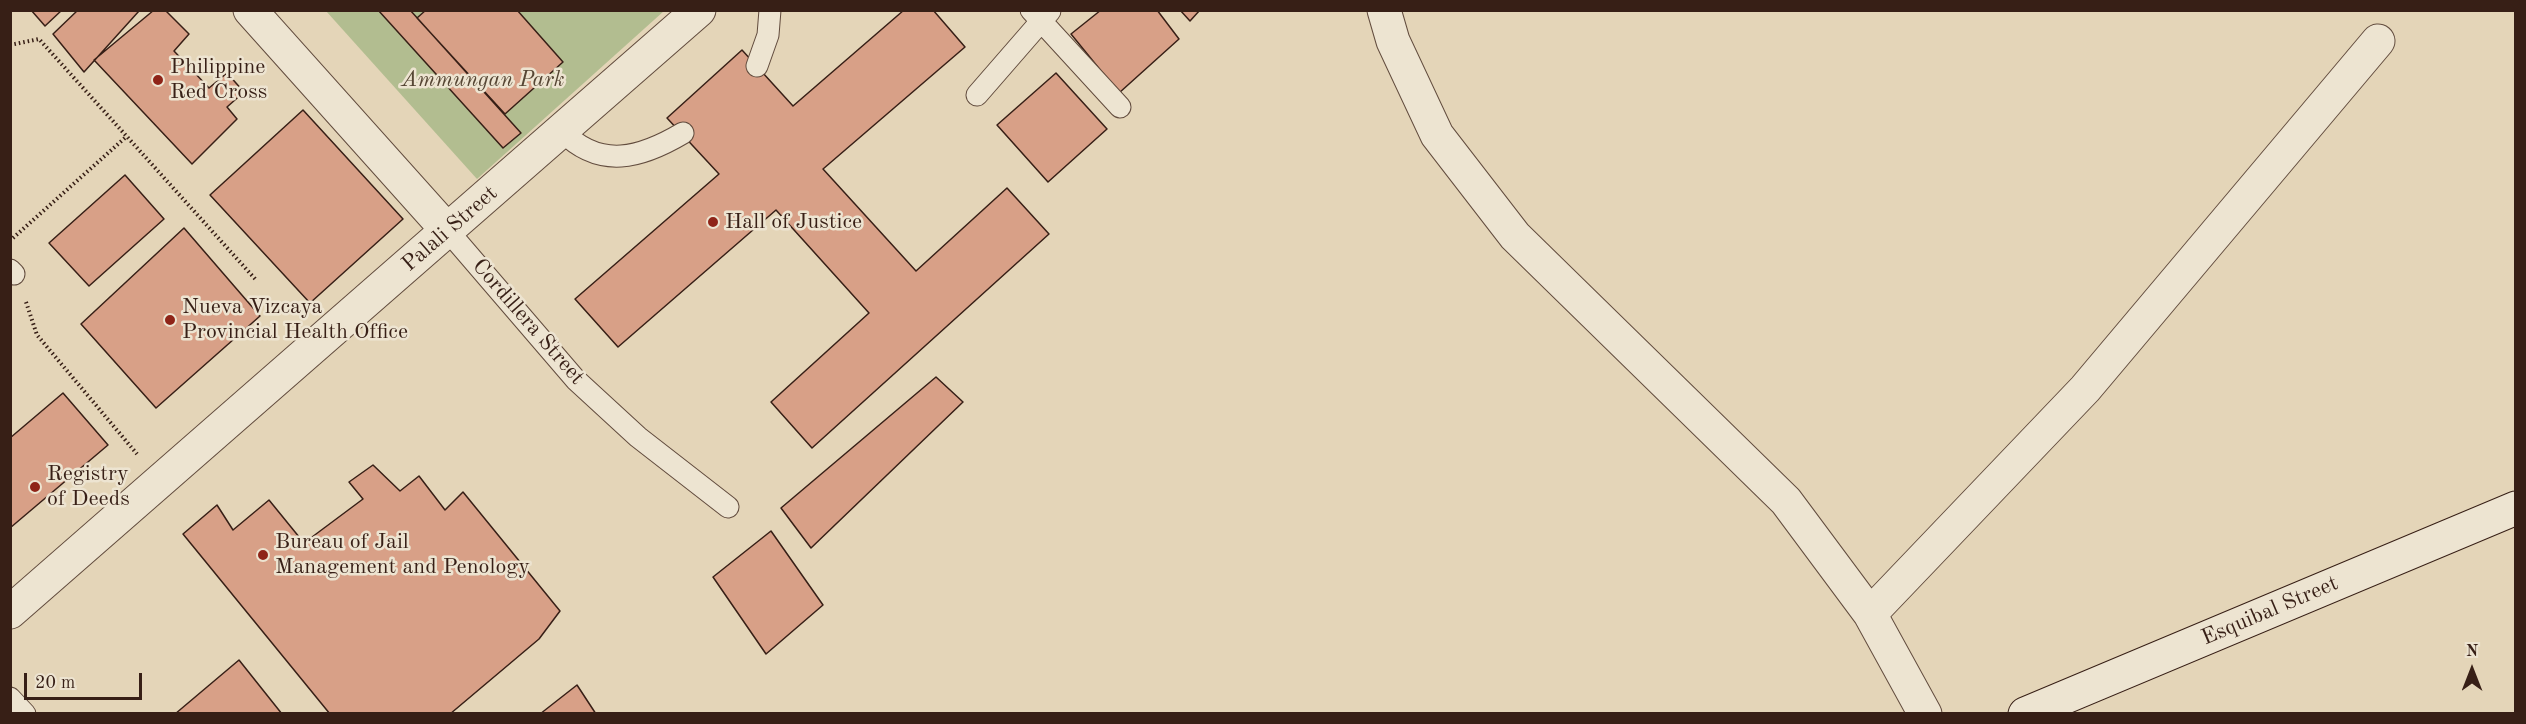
<!DOCTYPE html>
<html>
<head>
<meta charset="utf-8">
<style>
  body { margin:0 }
  #map { position:relative; width:2526px; height:724px; overflow:hidden; background:#e4d5b8; font-family:"Old Standard TT",serif }
  canvas { display:block }
  .frame { position:absolute; inset:0; border:12px solid #371f16; pointer-events:none }
  .north { position:absolute; left:2442px; top:640px; width:60px; height:60px; -webkit-text-stroke:4px #ede4d1; paint-order:stroke; rotate:0deg; font-size:16px; font-weight:700; line-height:24px; text-align:center; color:#371f16 }
  .north::after { content:''; display:block; margin:auto; width:21px; height:27px; background:#371f16; clip-path:polygon(50% 0,100% 100%,50% 72%,0 100%) }
  .scale { position:absolute; left:24px; top:673px; width:118px; height:27px; box-sizing:border-box; border:3px solid #371f16; border-top:0; padding-left:8px; font-size:18px; line-height:21px; white-space:nowrap; color:#371f16; -webkit-text-stroke:4px #ede4d1; paint-order:stroke }
</style>
</head>
<body>
<div id="map">
<canvas width="2526" height="724"></canvas>
<div class="frame"></div>
<div class="north">N</div>
<div class="scale">20 m</div>
</div>
<script>
const context = document.querySelector('canvas').getContext('2d');
context.lineJoin = 'round';
function fillPath(path, color) { context.fillStyle = color; context.fill(path, 'evenodd'); }
function trace(path, color, width, dash) { context.strokeStyle = color; context.lineWidth = width; context.lineCap = dash ? 'butt' : 'round'; context.setLineDash(dash || []); context.stroke(path); }
function write(font, color, halo, rows, align = 'center') {
  context.font = font + ' "Old Standard TT",serif'; context.lineWidth = 5; context.setLineDash([]); context.textBaseline = 'middle'; context.strokeStyle = halo; context.fillStyle = color; for (const [text, x, y, turn = 0] of rows) {
    context.save(); context.translate(x, y); context.rotate((+turn || 0) * Math.PI / 180); context.textAlign = isNaN(turn) ? turn : align; if (halo) context.strokeText(text, 0, 0); context.fillText(text, 0, 0); context.restore();
  }
}
fillPath(new Path2D(`
  M326 11H664L477 179Z`), '#b2bd90');
const building = new Path2D(`
  M31 10H62L45 26Z
  M78 10 139 11 84 72 53 34Z
  M154 10H165L189 34 174 51 209 88 227 73 244 92 227 107 237 119 192 164 94 60Z
  M378 10H410L521 133 503 148Z
  M426 10H517L563 62 505 114 417 18Z
  M904 10H933L965 47 823 169 916 271 1007 188 1049 234 812 448 771 402 869 313 776 210 618 347 575 299 719 174 667 118 742 50 793 106Z
  M1101 10H1157L1179 39 1119 93 1071 34Z
  M1180 10H1200L1190 21Z
  M1056 73 1107 129 1048 182 997 125Z
  M303 110 403 219 310 303 210 195Z
  M125 175 164 219 89 286 49 243Z
  M184 228 260 316 156 408 81 324Z
  M936 377 963 402 811 548 781 508Z
  M63 393 108 445 10 528V438Z
  M373 465 400 491 419 476 445 510 463 492 560 611 539 639 450 714H330L183 534 217 505 233 530 269 500 304 543 363 499 349 482Z
  M771 531 823 605 766 654 713 577Z
  M239 660 282 714H175Z
  M577 685 596 714H540Z`);
fillPath(building, '#d8a087');
trace(building, '#371f16', 1.5);
const lane = new Path2D(`
  M1031 10 1120 107
  M757 66 768 35 770 10
  M977 95 1050 11
  M562 131C600 170 641 158 683 133
  M448 231 576 380 638 437 728 507
  M10 270 14 274
  M10 698 25 714`);
const street = new Path2D(`
  M250 10 448 231
  M1384 10 1393 41 1437 135 1515 236 1786 501 1870 614 1925 714
  M10 612 699 10
  M1870 614 2085 389 2378 41`);
const secondary = new Path2D(`
  M2025 714 2516 508`);
trace(lane, '#624c3e', 23);
trace(street, '#624c3e', 35);
trace(secondary, '#371f16', 35);
trace(new Path2D(`
  M10 45 39 39 257 281
  M13 238 126 137
  M26 302 37 335 137 454`), '#371f16', 4, [1.5, 3]);
trace(lane, '#ede4d1', 21);
trace(street, '#ede4d1', 33);
trace(secondary, '#ede4d1', 33);
for (const [x, y, r, color] of [
  [158,80,6,"#8f2418"],
  [713,222,6,"#8f2418"],
  [170,320,6,"#8f2418"],
  [35,487,6,"#8f2418"],
  [263,555,6,"#8f2418"]
]) { const dot = new Path2D(); dot.arc(x, y, r, 0, 2 * Math.PI); context.fillStyle = color; context.fill(dot); trace(dot, '#ede4d1', 2); }
write('22px', '#371f16', '#ede4d1', [
  ["Philippine",170,67],
  ["Red Cross",170,92],
  ["Hall of Justice",725,222],
  ["Nueva Vizcaya",182,307],
  ["Provincial Health Office",182,332],
  ["Registry",47,474],
  ["of Deeds",47,499],
  ["Bureau of Jail",275,542],
  ["Management and Penology",275,567]
], 'left');
write('italic 22px', '#564634', '#ede4d1', [
  ["Ammungan Park",483,80]
]);
write('22px', '#371f16', '#ede4d1', [
  ["Palali Street",450,229,-41],
  ["Cordillera Street",528,322,49],
  ["Esquibal Street",2270,611,-23]
]);
</script>
</body>
</html>
